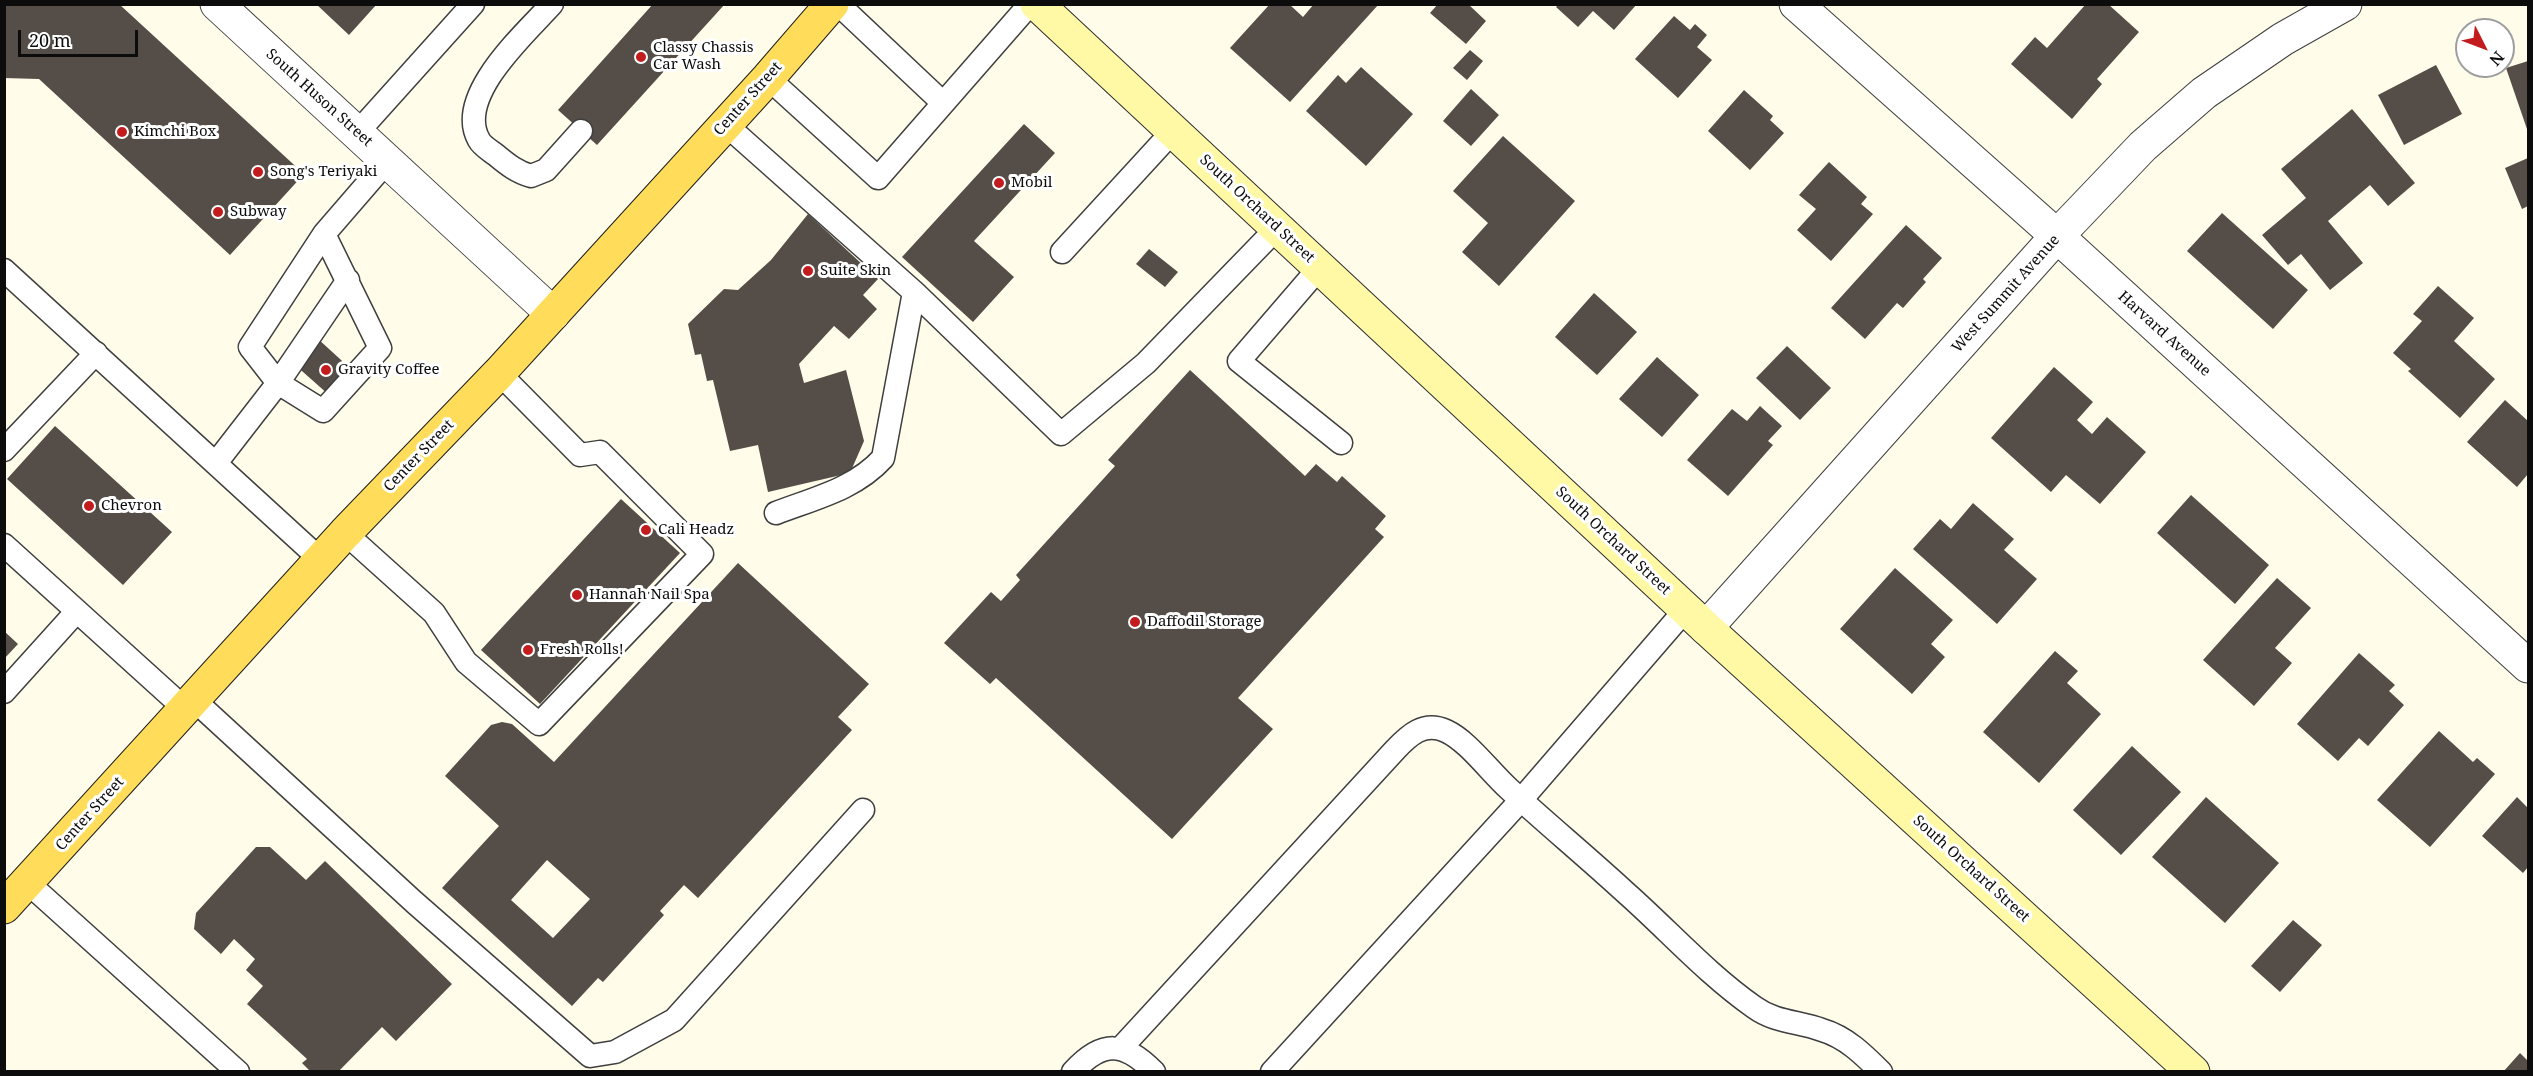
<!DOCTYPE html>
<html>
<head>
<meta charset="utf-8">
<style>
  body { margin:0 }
  #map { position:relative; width:2533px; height:1076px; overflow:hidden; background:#fffcea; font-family:"Noto Serif",serif }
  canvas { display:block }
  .frame { position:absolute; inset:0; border:6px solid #0c0c0c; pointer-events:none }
  .north { position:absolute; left:2455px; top:18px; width:60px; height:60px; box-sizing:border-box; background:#fff; border:2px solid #9e9e9e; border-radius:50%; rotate:132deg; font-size:16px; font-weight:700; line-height:24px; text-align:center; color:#0c0c0c }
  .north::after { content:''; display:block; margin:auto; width:21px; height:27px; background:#c31c1f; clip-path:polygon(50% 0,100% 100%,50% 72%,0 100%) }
  .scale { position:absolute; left:18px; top:30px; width:120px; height:27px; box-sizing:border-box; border:3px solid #0c0c0c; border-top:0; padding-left:8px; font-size:18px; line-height:21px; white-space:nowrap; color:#0c0c0c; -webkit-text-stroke:4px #fff; paint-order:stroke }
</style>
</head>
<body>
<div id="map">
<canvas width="2533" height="1076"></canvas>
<div class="frame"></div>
<div class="north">N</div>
<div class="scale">20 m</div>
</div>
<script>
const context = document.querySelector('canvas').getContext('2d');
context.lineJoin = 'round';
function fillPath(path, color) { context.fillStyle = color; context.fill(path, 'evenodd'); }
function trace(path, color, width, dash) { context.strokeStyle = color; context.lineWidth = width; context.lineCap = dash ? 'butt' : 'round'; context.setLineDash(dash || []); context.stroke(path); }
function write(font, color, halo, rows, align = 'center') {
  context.font = font + ' "Noto Serif",serif'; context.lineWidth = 6; context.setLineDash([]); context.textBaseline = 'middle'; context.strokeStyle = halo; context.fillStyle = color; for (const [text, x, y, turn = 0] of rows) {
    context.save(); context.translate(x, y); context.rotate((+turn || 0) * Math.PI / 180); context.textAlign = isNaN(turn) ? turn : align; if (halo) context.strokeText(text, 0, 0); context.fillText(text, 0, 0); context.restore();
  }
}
fillPath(new Path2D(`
  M4 4H119L304 174 230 255 39 79 4 78Z
  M316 4H377L349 35Z
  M653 4H725L597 145 558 110Z
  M1270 4H1289L1303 17 1314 4H1379L1290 102 1230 48Z
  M1438 4H1468L1486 21 1466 44 1430 13Z
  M1559 4H1637L1614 30 1593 11 1578 27 1556 7Z
  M2086 4H2108L2139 32 2097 79 2102 84 2072 119 2011 64 2035 37 2047 48Z
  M1674 16 1690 30 1695 24 1707 35 1697 47 1712 60 1678 98 1635 59Z
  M1470 50 1483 61 1467 80 1453 68Z
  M2528 61V132L2506 68Z
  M2436 65 2462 114 2404 145 2378 95Z
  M1361 67 1413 114 1366 166 1306 111 1338 75 1346 83Z
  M1471 89 1499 115 1471 146 1443 121Z
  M1744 90 1773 116 1770 120 1784 133 1750 170 1708 131Z
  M2352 109 2415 183 2388 206 2370 185 2328 221 2363 263 2330 290 2301 254 2288 265 2262 235 2306 198 2281 169Z
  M1024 124 1055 153 974 241 1014 277 973 322 902 257Z
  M1503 136 1575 201 1499 286 1462 252 1488 223 1453 191Z
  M2528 158V206L2522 209 2505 168Z
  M1829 162 1867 197 1861 204 1873 214 1831 261 1797 230 1816 209 1799 195Z
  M2222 213 2308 290 2273 329 2187 251Z
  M808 214 878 279 863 295 877 309 849 339 834 326 799 364 804 383 846 370 864 441 850 473 768 492 758 445 730 451 713 380 707 381 701 354 695 355 688 324 724 289 738 290 771 260Z
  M1906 225 1942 258 1923 279 1926 282 1903 308 1897 303 1865 339 1831 308Z
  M1149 249 1178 272 1165 287 1136 264Z
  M2438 286 2474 318 2454 341 2495 379 2460 418 2408 371 2411 369 2393 353 2422 321 2413 314Z
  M1594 293 1637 332 1597 375 1555 337Z
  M317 338 352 370 329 395 294 364Z
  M1787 346 1831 388 1800 420 1756 378Z
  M1657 357 1699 395 1662 437 1619 399Z
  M2054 367 2093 402 2077 420 2092 434 2107 417 2146 452 2100 504 2066 475 2051 492 1991 438Z
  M1190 370 1305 476 1316 464 1337 482 1342 476 1386 516 1375 529 1384 537 1238 698 1273 729 1172 839 996 678 990 684 944 643 991 592 1001 601 1020 580 1016 575 1115 466 1108 460Z
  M2505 400 2528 421V474L2517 487 2467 442Z
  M1760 406 1782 426 1768 441 1773 445 1728 496 1687 460 1732 409 1747 421Z
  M55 426 172 532 123 585 7 479Z
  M2191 495 2269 565 2235 604 2157 533Z
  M621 499 680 553 540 704 481 650Z
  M1973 503 2014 539 2004 550 2037 579 1997 624 1913 549 1940 519 1951 529Z
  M738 563 869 684 838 717 852 730 698 898 684 885 660 911 664 915 603 982 598 978 572 1006 442 888 499 826 445 776 491 725 502 722 512 724 554 762ZM547 860 590 899 553 938 511 900Z
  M1895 568 1953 620 1931 644 1945 657 1912 694 1840 629Z
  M2277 578 2311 608 2275 648 2292 663 2254 706 2203 660Z
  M4 631 18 644 4 659Z
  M2055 651 2078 671 2067 683 2101 714 2039 783 1983 732Z
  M2359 653 2395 685 2389 691 2404 705 2368 746 2359 738 2338 761 2297 724Z
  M2439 731 2473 762 2477 758 2495 774 2430 847 2377 800Z
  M2132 746 2181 792 2121 855 2073 810Z
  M2206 797 2279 863 2225 923 2152 857Z
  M2517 797 2528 808V867L2523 873 2482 836Z
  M256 847H270L306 880 325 861 452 984 396 1041 382 1027 338 1072H311L302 1063 307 1059 247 1004 263 986 246 970 255 959 234 939 221 954 194 929 196 913Z
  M2293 920 2322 945 2280 992 2251 966Z
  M2520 1053 2528 1061V1072H2503Z`), '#554d47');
const lane = new Path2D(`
  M552 4C526 33 454 96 479 140 482 146 491 151 496 155 508 165 517 172 531 176L546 170 581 131
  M838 4 943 103
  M768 78 878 178 1030 4
  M725 124 914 292 1061 434 1146 363 1278 227
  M357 133 473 4
  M324 234 380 348 323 411 278 383 348 280
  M1062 252 1174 130
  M1320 267 1239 361 1341 443
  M4 270 321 560
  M4 450 96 353
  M216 463 278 383 250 347 324 234 388 160
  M776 513C815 498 855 489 883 458L914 292
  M345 533 434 613 466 662 539 724 702 554 600 452 580 455 499 373
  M4 545 184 708
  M4 692 77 611
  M193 699 414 902 590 1056 615 1052 674 1020 863 810
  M28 883 238 1072
  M1121 1048 1395 750C1409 735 1424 721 1446 731 1468 741 1490 772 1509 789 1547 824 1587 857 1625 892 1668 930 1707 974 1754 1007 1776 1023 1798 1021 1822 1030 1846 1037 1864 1055 1881 1072
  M1073 1072C1102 1040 1124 1041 1154 1072
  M1272 1072 1521 800 1686 609`);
const street = new Path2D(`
  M217 4 553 314
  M1796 4 2057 236 2528 666
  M1706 628 2057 236 2143 146 2204 93 2283 39 2345 4`);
const secondary = new Path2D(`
  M1037 4 1706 628 2193 1072`);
const primary = new Path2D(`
  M4 907 345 533 499 373 768 78 832 4`);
trace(lane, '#3f3f3f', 25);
trace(street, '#3f3f3f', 35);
trace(secondary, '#2e2e2e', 35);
trace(primary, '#1d1d1d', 35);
trace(lane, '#fff', 22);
trace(street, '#fff', 33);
trace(secondary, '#fff8a5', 33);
trace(primary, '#ffdd5a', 33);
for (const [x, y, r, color] of [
  [641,57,6,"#c31c1f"],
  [122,132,6,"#c31c1f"],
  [258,172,6,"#c31c1f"],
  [999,183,6,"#c31c1f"],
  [218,212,6,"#c31c1f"],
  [808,271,6,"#c31c1f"],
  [326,370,6,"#c31c1f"],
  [89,506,6,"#c31c1f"],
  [646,530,6,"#c31c1f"],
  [577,595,6,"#c31c1f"],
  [1135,622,6,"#c31c1f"],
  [528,650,6,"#c31c1f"]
]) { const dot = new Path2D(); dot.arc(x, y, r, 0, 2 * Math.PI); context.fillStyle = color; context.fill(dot); trace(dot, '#fff', 2); }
write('15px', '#0c0c0c', '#fff', [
  ["Classy Chassis",653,48],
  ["Car Wash",653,65],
  ["Kimchi Box",134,132],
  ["Song's Teriyaki",270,172],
  ["Mobil",1011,183],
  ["Subway",230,212],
  ["Suite Skin",820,271],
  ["Gravity Coffee",338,370],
  ["Chevron",101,506],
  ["Cali Headz",658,530],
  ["Hannah Nail Spa",589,595],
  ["Daffodil Storage",1147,622],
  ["Fresh Rolls!",540,650]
], 'left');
write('15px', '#0c0c0c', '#fff', [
  ["South Huson Street",319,98,42],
  ["Center Street",748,99,-48],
  ["South Orchard Street",1257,209,43],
  ["West Summit Avenue",2006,294,-48],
  ["Harvard Avenue",2164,334,42],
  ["Center Street",419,456,-46],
  ["South Orchard Street",1613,541,43],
  ["Center Street",90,814,-48],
  ["South Orchard Street",1971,869,42]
]);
</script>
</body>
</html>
